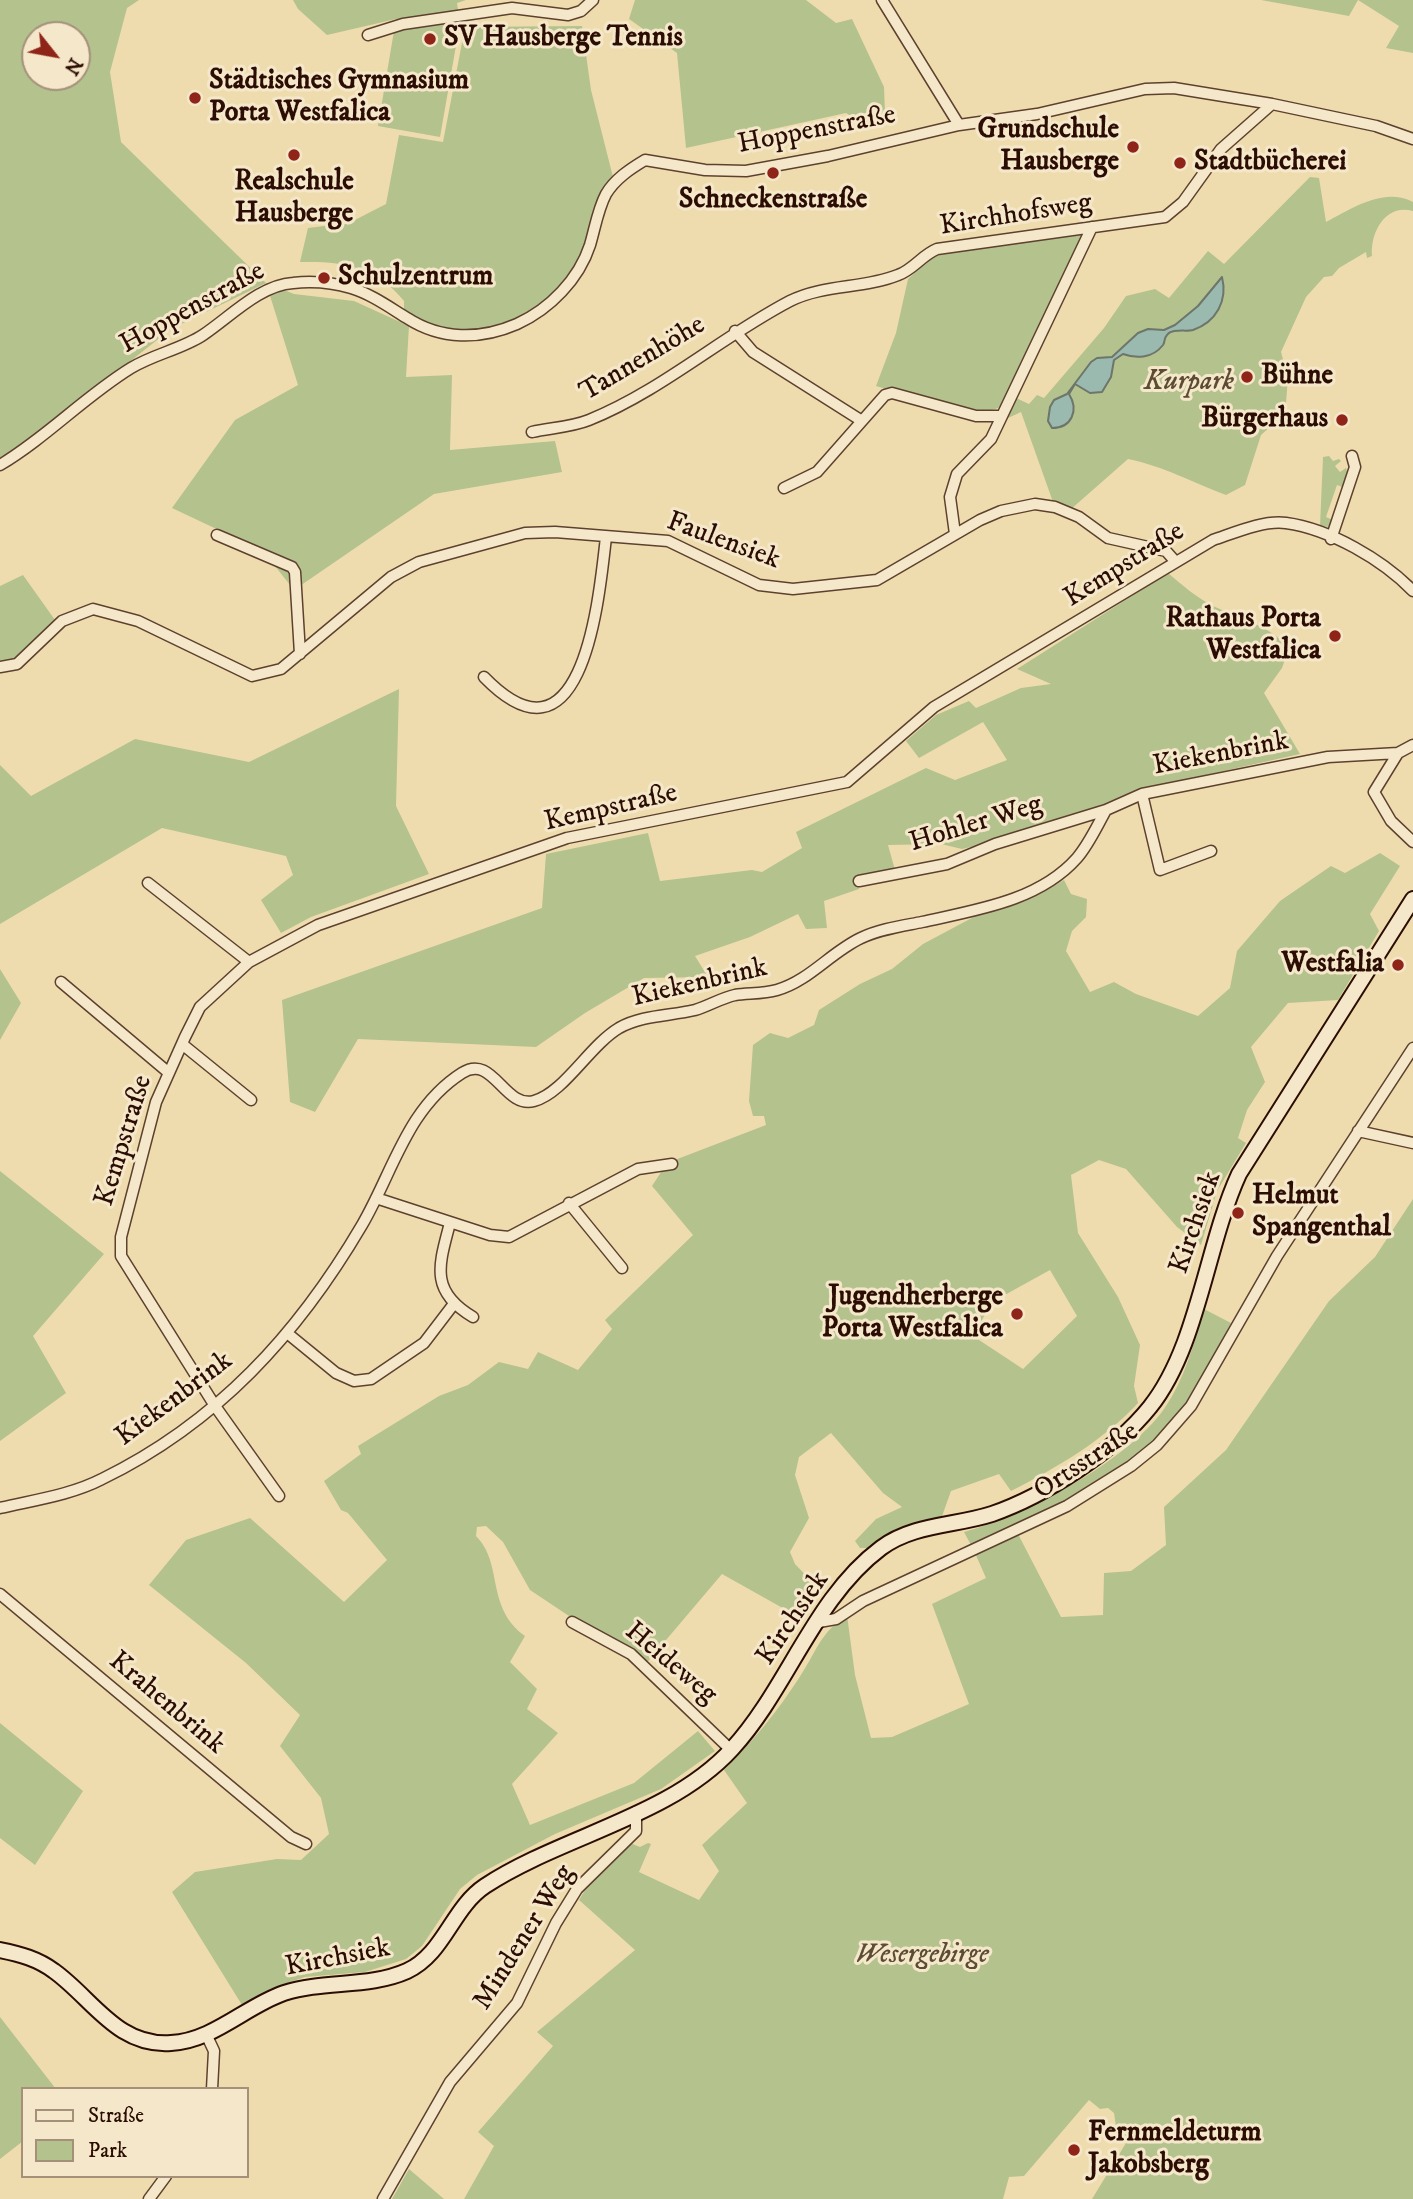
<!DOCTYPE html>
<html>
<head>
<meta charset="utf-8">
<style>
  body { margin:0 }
  #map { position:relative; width:1413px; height:2199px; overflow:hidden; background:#efdcae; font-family:"IM FELL DW Pica",serif }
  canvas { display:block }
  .legend { position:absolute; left:21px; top:2087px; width:228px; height:91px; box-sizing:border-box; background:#f5e8ca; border:2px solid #a5907a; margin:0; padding:9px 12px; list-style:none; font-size:21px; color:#2c0d03 }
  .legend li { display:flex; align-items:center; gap:14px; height:35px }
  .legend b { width:35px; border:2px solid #a5907a }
  .north { position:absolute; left:21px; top:21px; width:70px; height:70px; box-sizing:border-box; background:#f5e8ca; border:2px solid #a5907a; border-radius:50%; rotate:121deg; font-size:19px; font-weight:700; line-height:28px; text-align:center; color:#2c0d03 }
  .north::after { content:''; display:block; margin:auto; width:24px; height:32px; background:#8f2418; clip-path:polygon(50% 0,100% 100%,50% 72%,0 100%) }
</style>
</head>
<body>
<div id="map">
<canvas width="1413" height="2199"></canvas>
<ul class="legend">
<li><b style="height:9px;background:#f5e8ca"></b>Straße</li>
<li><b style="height:19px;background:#b4c28e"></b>Park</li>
</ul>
<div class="north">N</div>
</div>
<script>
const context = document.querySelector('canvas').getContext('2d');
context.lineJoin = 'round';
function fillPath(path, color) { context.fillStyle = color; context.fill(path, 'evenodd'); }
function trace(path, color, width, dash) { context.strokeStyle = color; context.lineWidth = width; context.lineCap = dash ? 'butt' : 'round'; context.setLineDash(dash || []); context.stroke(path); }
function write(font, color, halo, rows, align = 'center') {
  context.font = font + ' "IM FELL DW Pica",serif'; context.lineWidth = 6; context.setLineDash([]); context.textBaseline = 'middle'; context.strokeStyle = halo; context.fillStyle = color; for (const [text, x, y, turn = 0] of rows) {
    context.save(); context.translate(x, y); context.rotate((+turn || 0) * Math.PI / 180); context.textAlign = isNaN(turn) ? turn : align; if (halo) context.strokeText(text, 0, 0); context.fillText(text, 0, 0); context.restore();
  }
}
fillPath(new Path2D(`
  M0 0H139L127 8 110 72 121 142 266 283 294 294 354 301 409 326 406 377 452 375 450 450 555 441 562 472 434 494 294 590 263 551 172 508 235 420 298 385 266 283 171 329 18 450 0 461ZM35 35H77V77H35Z
  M293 0H466L457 3 460 23 440 137 378 126 396 19 327 35 298 9Z
  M635 0H806L836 23 852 19 884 87 885 113 863 124 846 113 686 148 677 53 629 19Z
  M1261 0H1358L1349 16Z
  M1358 0H1413V53L1386 48 1399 26Z
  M582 26 591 90 613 177C595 208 591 245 572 275 550 310 494 341 452 333 435 330 419 320 404 311V301C376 266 342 261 300 262L308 228 349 223 386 204 399 135 443 142 465 27Z
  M1310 177 1319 178 1326 222C1353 208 1384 187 1413 202V211C1386 203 1370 232 1372 256L1367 258 1366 252 1339 268 1332 276 1324 277 1306 297 1281 352 1288 377 1286 403 1281 417 1261 435 1245 485 1226 495C1191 482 1166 467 1128 459L1070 510 1053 502 1021 412 1006 419 1016 398 1029 404 1037 395 1044 398 1104 328 1126 296 1155 289 1169 298 1208 251 1224 264Z
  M1084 232 1003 405C979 424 904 394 876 386L896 333 908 279 929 260 945 252Z
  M1329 456 1333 461 1339 459 1341 461 1335 466 1340 472 1346 468 1348 474 1345 488 1337 485 1326 517 1333 520 1330 527 1320 526 1323 457Z
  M1168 573C1182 585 1196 597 1213 606 1240 619 1268 624 1289 648L1282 668 1264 693 1300 754 1147 788 1083 812 975 846 962 849 941 844 888 845 895 870 857 877 859 889 824 901 827 928 806 929 798 914 750 937 695 956 708 977 644 978 585 1013 536 1047 358 1039 315 1112 290 1102 282 1000 542 908 546 854 648 833 660 881 752 870 762 872 802 848 796 832 926 768 955 780 1007 760 983 722 919 758 906 741 936 715 969 701 976 708 1021 688 1051 684 1017 669Z
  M23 575 55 620 19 659 0 663V586Z
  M399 689 396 806 429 874 311 917 281 933 261 900 293 875 286 856 162 828 0 924V765L31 796 135 739 249 762Z
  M1380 853 1400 866 1370 914 1379 931 1338 1000 1288 1003 1251 1047 1265 1082 1247 1110 1238 1138 1246 1143 1217 1191 1201 1245 1177 1227 1126 1169 1099 1160 1071 1175 1078 1233 1118 1297 1140 1345 1134 1386 1138 1403C1103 1441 1056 1468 1011 1491L999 1474 951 1491 941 1519 915 1524 868 1548H860L855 1541 876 1519 902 1507 883 1493 831 1433 799 1457 795 1475 809 1518 790 1552 795 1564 821 1591 804 1620 722 1574 644 1666 530 1590 503 1542 486 1526 477 1527 476 1536C504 1564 485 1607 525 1636L510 1662 537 1689 527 1709 558 1733 512 1784 530 1825 634 1783 698 1731 715 1751 661 1789 555 1834 477 1875 460 1889 422 1946 406 1959 365 1972 305 1977 270 1989 242 2005 172 1892 195 1872 277 1859 301 1860 329 1834 321 1798 280 1746 300 1715 246 1663 149 1585 186 1540 250 1518 344 1602 387 1560 348 1513 341 1510 324 1481 361 1454 358 1446 439 1396 468 1385 499 1362 528 1369 538 1352 578 1370 612 1329 605 1320 693 1235 652 1186 667 1163 766 1125 764 1116H753L749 1101 753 1045 770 1033 788 1038 814 1025 819 1010 860 984 892 969 923 944 983 912 1038 895 1064 880 1071 894 1087 899 1086 917 1072 931 1066 951 1090 992 1114 982 1136 994 1198 1016 1230 988 1237 951 1280 901 1331 866 1345 873ZM1050 1270 1077 1316 1023 1369 973 1336 992 1302Z
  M0 969 21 1003 0 1040Z
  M0 1171 104 1254 33 1336 66 1393 0 1441Z
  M1413 1199V2199H1092L1126 2143 1122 2129 1116 2127 1114 2113 1108 2108 1100 2109 1089 2100 1024 2176 1009 2177 1003 2199H464L494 2146 478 2132 553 2046 537 2032 635 1950 579 1900 590 1882 630 1843 640 1847 648 1843 651 1844 639 1872 699 1900 719 1871 702 1845 747 1803 724 1770C753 1741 777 1712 799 1678 817 1651 819 1634 847 1615L855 1675 871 1738 892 1737 969 1704 932 1604 986 1578 975 1553 1018 1534 1061 1617 1103 1615 1104 1573 1131 1571 1166 1545 1164 1507 1226 1450 1329 1301 1375 1257Z
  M1204 1309 1231 1323C1212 1361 1194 1402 1164 1433 1113 1487 1039 1517 972 1547L964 1532C1026 1515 1126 1462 1164 1409 1185 1379 1194 1343 1204 1309Z
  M0 1723 83 1791 35 1865 0 1838Z
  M0 2017 56 2089H23V2141L0 2159Z
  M409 2169 444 2199H392Z`), '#b4c28e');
const water = new Path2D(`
  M1222 277C1228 301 1216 322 1193 330 1186 332 1172 328 1167 335 1164 338 1165 342 1163 345 1153 358 1137 359 1123 354L1114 360 1111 377 1102 392 1090 393 1075 384 1069 394C1079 410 1072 428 1052 428L1048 421 1050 407 1054 400 1067 394 1091 362 1097 358 1112 357 1138 333 1148 329 1164 330 1175 325 1198 306Z`);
fillPath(water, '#9abaaf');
trace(water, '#6e756a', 2);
const minor = new Path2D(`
  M882 0 959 125
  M368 35 403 24 512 8 568 15 581 11 593 0
  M735 331 753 352 862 421 885 395 892 393 976 416H1000
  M532 432C550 428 572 427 589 420 661 391 721 337 790 301 824 284 863 289 898 275 913 270 922 255 937 249L1165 217 1183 202 1221 149 1272 104
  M0 465C47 437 84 397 131 368 154 354 182 349 203 335 230 317 260 285 293 283 312 281 334 283 351 288 371 294 389 307 407 318 441 340 480 340 517 324 550 309 579 279 590 245 595 228 598 209 606 194 615 179 630 169 645 160L705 170 746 171 828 156 959 125 1037 114 1145 89 1174 88 1272 104 1376 126 1413 139
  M784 488 817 472 862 421
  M955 534 950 497 957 474 991 439 1092 227
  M217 535 292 567 295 572 300 654
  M1331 539 1355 467 1352 456
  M0 667 17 664 62 621 93 609 138 621 252 676 281 669 391 577 419 562 525 533 555 532 668 541 759 585 793 589 877 580 980 520 1001 511 1035 504 1055 507 1079 517 1108 538 1166 551 1174 560
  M484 677C583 779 599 599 606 537
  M1398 753 1374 792 1391 821 1413 842
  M1142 794 1160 870 1211 851
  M859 881 947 864 995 844 1106 810 1142 794 1328 757 1398 753 1413 745
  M148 883 249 962
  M61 982 169 1073
  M182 1044 251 1100
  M1358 1131 1413 1143
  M376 1198 490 1235 509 1237 638 1169 672 1164
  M569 1203 622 1268
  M450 1223C439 1265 429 1291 473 1317
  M287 1333 336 1373 354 1381 371 1379 424 1343 453 1305
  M279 1496 215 1406 121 1256V1237L156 1102 185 1037 200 1007 249 962 318 925 567 838 847 782 934 707 1213 540C1234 533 1263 520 1286 523 1330 529 1383 560 1413 591
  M0 1508C34 1500 71 1495 102 1479 217 1423 298 1334 362 1225 393 1172 407 1108 462 1073 493 1053 504 1109 534 1101 564 1093 589 1046 619 1028 642 1015 670 1016 695 1010 709 1006 721 998 735 995 749 993 763 994 777 990 809 981 831 952 861 938 880 929 902 926 922 922 976 910 1039 901 1077 858 1089 844 1097 826 1106 810
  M0 1594 291 1837 306 1844
  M572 1622 631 1654 731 1750
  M819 1622 836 1619 863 1601 1067 1506 1131 1466 1157 1445 1191 1406 1277 1256 1413 1048
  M206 2034 214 2051 212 2089
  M149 2199 166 2176
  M383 2199 450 2082 517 2003 556 1923 577 1889 636 1831V1812`);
const secondary = new Path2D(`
  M0 1950C20 1954 38 1959 54 1971 92 1998 117 2047 171 2043 213 2041 246 2006 284 1993 324 1980 369 1988 407 1971 444 1954 452 1908 485 1886 561 1836 670 1817 732 1749 788 1688 814 1598 881 1548 913 1524 955 1526 992 1514 1044 1496 1115 1451 1150 1407 1198 1347 1206 1246 1239 1174L1413 899`);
trace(minor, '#5d412e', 13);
trace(secondary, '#2c0d03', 18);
trace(minor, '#f5e8ca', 10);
trace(secondary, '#f5e8ca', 14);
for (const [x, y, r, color] of [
  [430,39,7,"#8f2418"],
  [195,98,7,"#8f2418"],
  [1133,147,7,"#8f2418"],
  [294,155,7,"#8f2418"],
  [1180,163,7,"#8f2418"],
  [773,173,7,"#8f2418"],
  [324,278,7,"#8f2418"],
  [1247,377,7,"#8f2418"],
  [1342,420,7,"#8f2418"],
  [1335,636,7,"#8f2418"],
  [1398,965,7,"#8f2418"],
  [1238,1213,7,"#8f2418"],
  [1017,1314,7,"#8f2418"],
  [1074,2150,7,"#8f2418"]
]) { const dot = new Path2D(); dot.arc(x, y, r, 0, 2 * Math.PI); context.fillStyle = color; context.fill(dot); trace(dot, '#f5e8ca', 2.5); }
write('bold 28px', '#2c0d03', '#f5e8ca', [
  ["SV Hausberge Tennis",444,39],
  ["Städtisches Gymnasium",209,82],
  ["Porta Westfalica",209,114],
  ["Grundschule",1119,131,"right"],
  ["Hausberge",1119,163,"right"],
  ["Stadtbücherei",1194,163],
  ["Realschule",294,183,"center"],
  ["Hausberge",294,215,"center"],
  ["Schneckenstraße",773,201,"center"],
  ["Schulzentrum",338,278],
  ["Bühne",1261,377],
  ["Bürgerhaus",1328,420,"right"],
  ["Rathaus Porta",1321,620,"right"],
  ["Westfalica",1321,652,"right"],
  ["Westfalia",1384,965,"right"],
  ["Helmut",1252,1197],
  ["Spangenthal",1252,1229],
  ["Jugendherberge",1003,1298,"right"],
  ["Porta Westfalica",1003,1330,"right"],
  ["Fernmeldeturm",1088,2134],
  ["Jakobsberg",1088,2166]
], 'left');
write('28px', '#2c0d03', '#f5e8ca', [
  ["Hoppenstraße",817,131,-11],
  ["Kirchhofsweg",1016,216,-9],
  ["Hoppenstraße",193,309,-29],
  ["Tannenhöhe",643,360,-31],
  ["Faulensiek",723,542,20],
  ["Kempstraße",1125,566,-32],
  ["Kiekenbrink",1221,755,-11],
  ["Kempstraße",611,809,-13],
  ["Hohler Weg",976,825,-17],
  ["Kiekenbrink",700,984,-13],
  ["Kempstraße",125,1141,-73],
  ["Kirchsiek",1197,1223,-71],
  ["Kiekenbrink",175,1400,-37],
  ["Ortsstraße",1087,1462,-33],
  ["Kirchsiek",794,1619,-56],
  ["Heideweg",670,1664,40],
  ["Krahenbrink",166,1704,40],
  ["Mindener Weg",525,1938,-58],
  ["Kirchsiek",338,1959,-11]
]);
write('italic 28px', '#5c4c34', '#f5e8ca', [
  ["Kurpark",1189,383],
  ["Wesergebirge",922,1956]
]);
</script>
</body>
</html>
